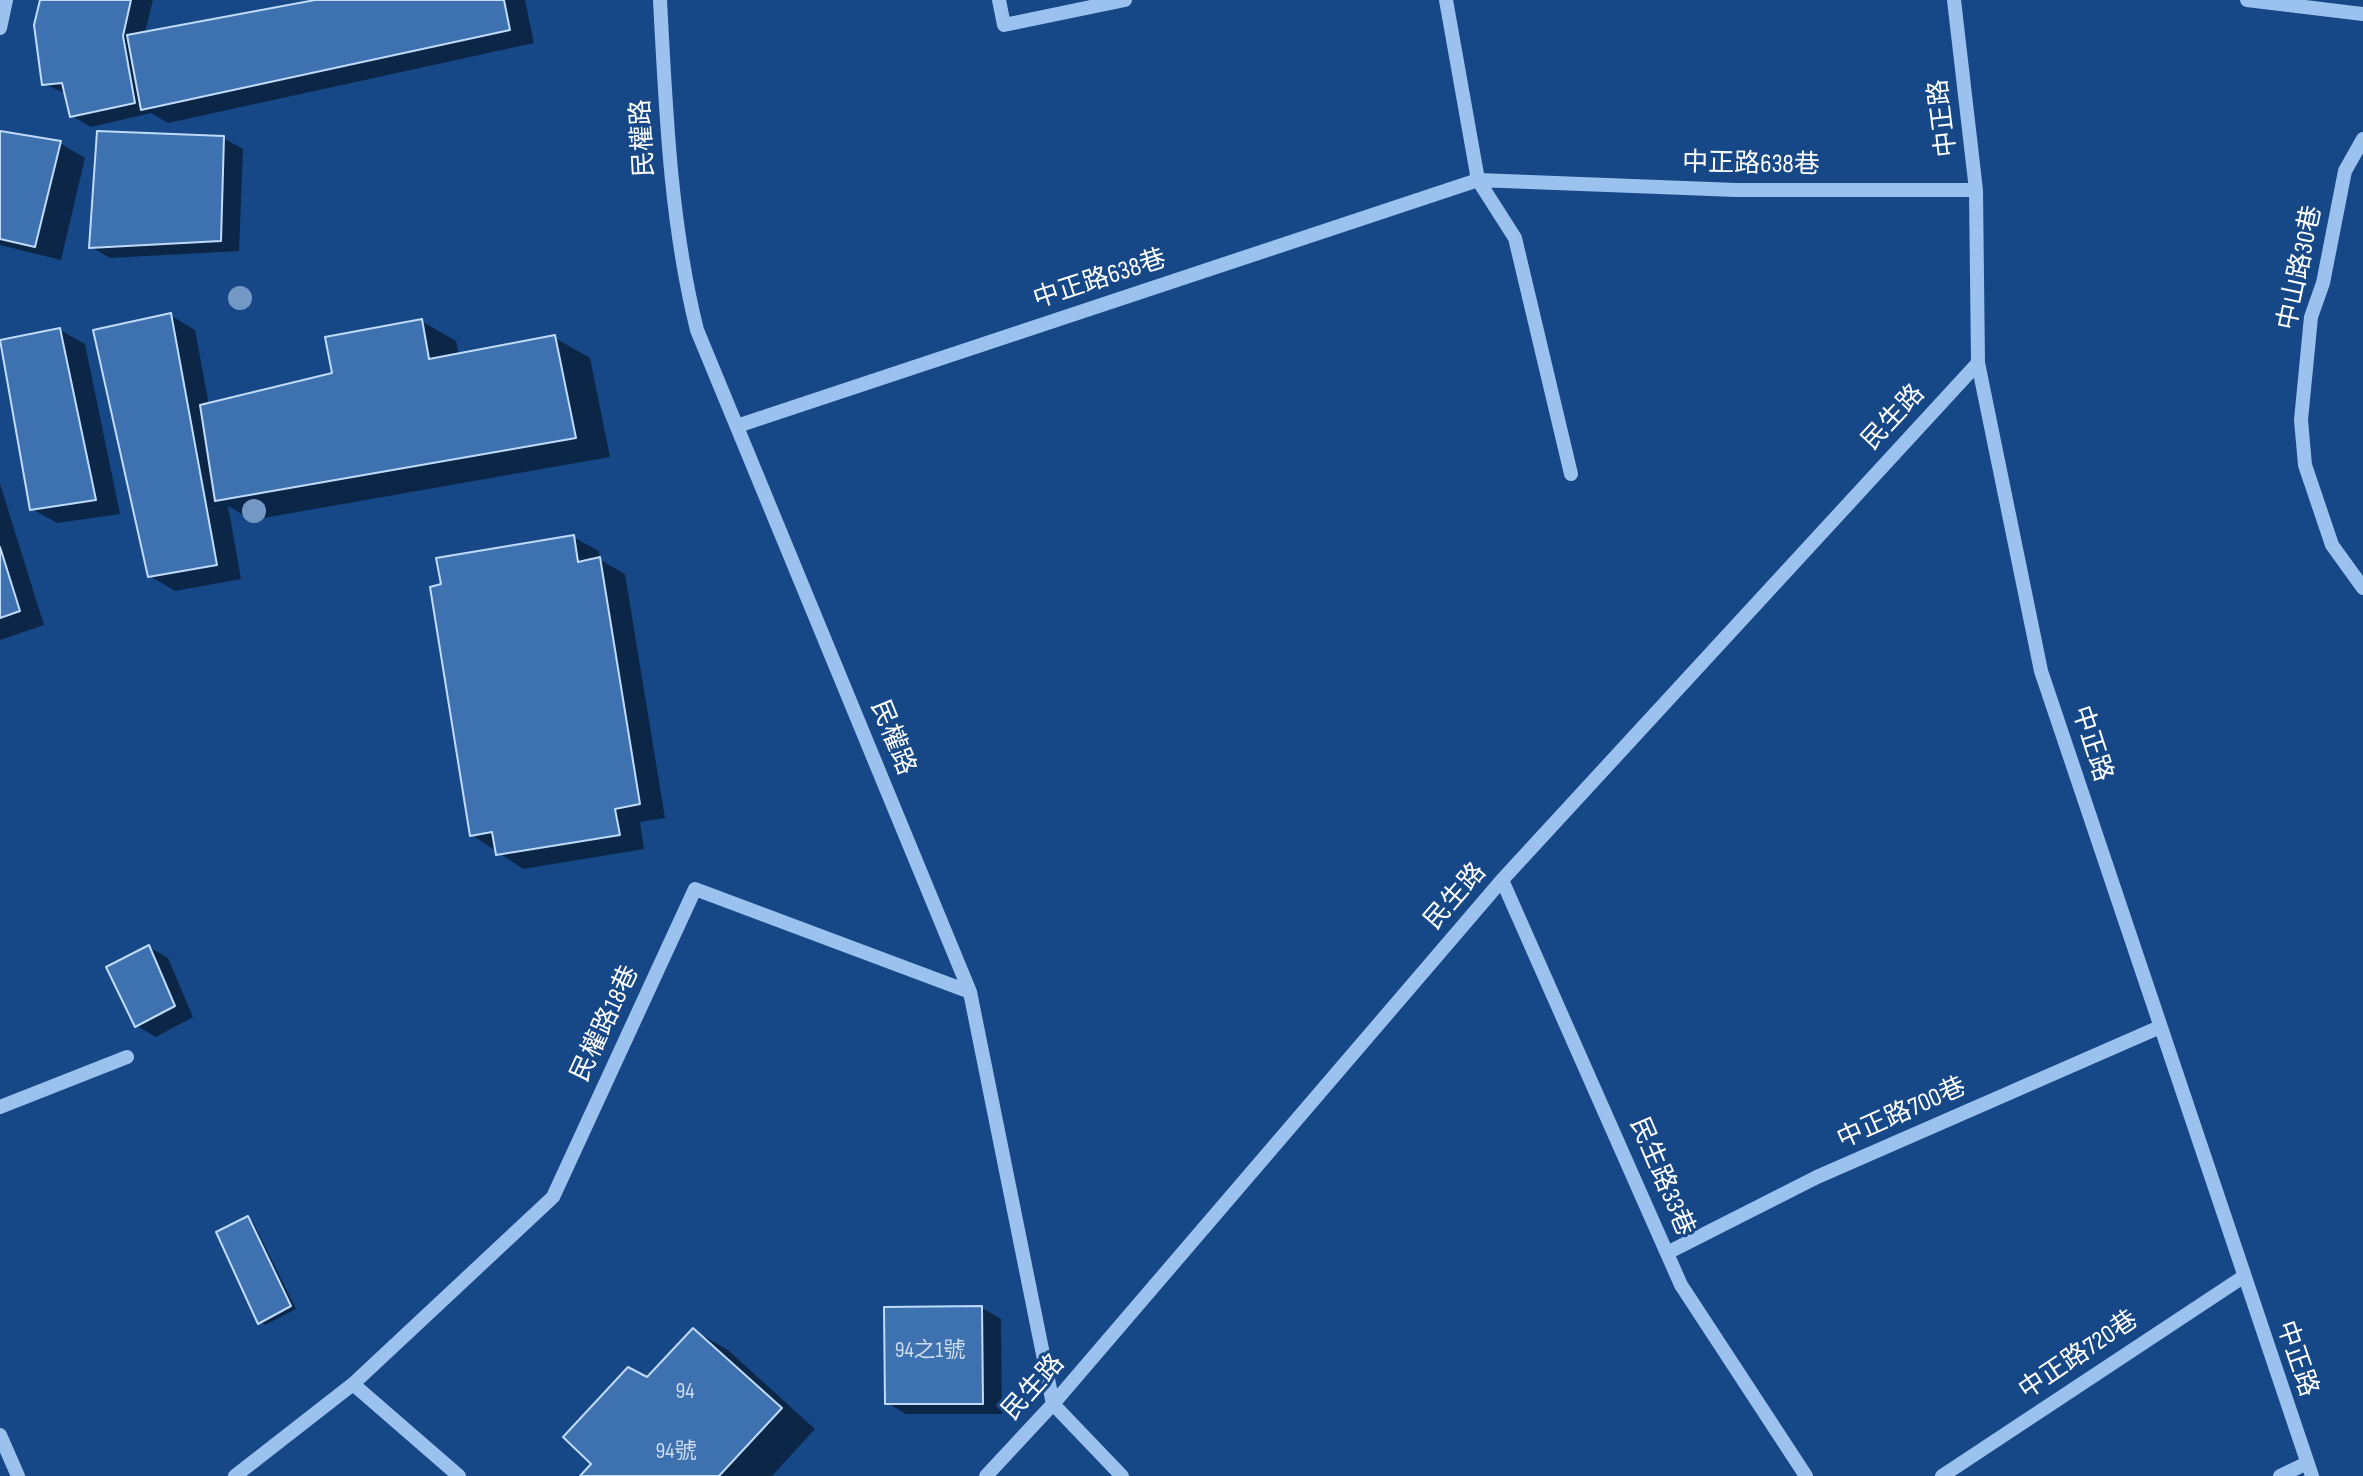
<!DOCTYPE html>
<html>
<head>
<meta charset="utf-8">
<style>
  body { margin:0 }
  canvas { display:block; background:#164786 }
</style>
</head>
<body>
<canvas width="2363" height="1476"></canvas>
<script>
const context = document.querySelector('canvas').getContext('2d');
context.lineJoin = 'round';
function fillPath(path, color) { context.fillStyle = color; context.fill(path, 'evenodd'); }
function trace(path, color, width, dash) { context.strokeStyle = color; context.lineWidth = width; context.lineCap = dash ? 'butt' : 'round'; context.setLineDash(dash || []); context.stroke(path); }
function write(font, color, halo, rows, align = 'center') {
  context.font = font + ' "Sofia Sans Condensed","Noto Sans TC",sans-serif'; context.lineWidth = 6; context.setLineDash([]); context.textBaseline = 'middle'; context.strokeStyle = halo; context.fillStyle = color; for (const [text, x, y, turn = 0] of rows) {
    context.save(); context.translate(x, y); context.rotate((+turn || 0) * Math.PI / 180); context.textAlign = isNaN(turn) ? turn : align; if (halo) context.strokeText(text, 0, 0); context.fillText(text, 0, 0); context.restore();
  }
}
fillPath(new Path2D(`
  M42 0H153L145 33 326 0H525L534 43 168 123 151 113 91 127 72 116 67 94 44 84Z
  M223 138 243 149 239 251 110 258 91 247Z
  M0 142 60 143 85 158 61 260 0 245Z
  M170 315 195 330 209 405 335 374 421 321 456 341 459 355 555 338 590 358 610 457 252 520 228 506 241 579 175 591 150 576Z
  M60 330 85 344 120 514 57 523 32 509Z
  M0 484 44 625 0 640Z
  M573 537 599 551 600 560 625 574 665 818 640 822 644 849 523 869 472 835Z
  M149 947 168 958 193 1017 156 1037 137 1026Z
  M248 1218 253 1222 296 1309 265 1325 260 1322Z
  M982 1308 1001 1319 1002 1414H906L887 1403Z
  M693 1330 728 1350 815 1429 772 1476H583L648 1380Z`), '#0007');
const building = new Path2D(`
  M40 0H131L123 36 135 103 70 117 62 83 42 85 34 25Z
  M315 0H504L510 30 141 110 127 35Z
  M0 131 61 141 35 247 0 239Z
  M97 131 224 136 221 241 89 248Z
  M171 313 217 565 148 577 93 330Z
  M422 319 429 359 555 335 576 438 215 501 200 405 332 373 325 337Z
  M60 328 96 500 30 510 0 340Z
  M574 535 578 562 600 557 640 804 615 809 620 835 496 855 492 832 470 836 430 587 441 584 436 558Z
  M0 547 20 611 0 618Z
  M149 945 175 1006 135 1027 106 967Z
  M248 1216 291 1306 258 1324 216 1232Z
  M982 1306 983 1404H885L884 1307Z
  M693 1328 782 1408 719 1476H580L591 1464 563 1437 628 1367 647 1377Z`);
fillPath(building, '#3e71b0');
trace(building, '#c0dbfa', 2);
trace(new Path2D(`
  M660 0C666 112 670 221 697 330L970 992 1053 1404 1122 1476
  M999 0 1004 25 1125 0
  M1446 0 1478 180 1515 238 1571 474
  M1954 0 1976 190 1978 363 2041 671 2312 1476
  M2247 0 2363 14
  M0 28 6 0
  M2363 139 2345 171 2323 283 2311 317 2301 420 2305 465 2332 545 2363 588
  M737 426 1478 180 1736 190H1976
  M1502 880 1681 1285 1806 1476
  M0 1107 127 1057
  M1667 1253 1817 1177 2160 1027
  M353 1384 459 1476
  M0 1435 18 1476
  M235 1476 353 1384 553 1197 695 889 970 992
  M986 1476 1053 1404 1502 880 1978 363
  M1942 1476 2243 1277
  M2280 1476 2307 1463`), '#9bc1ee', 14);
context.fillStyle = '#7498c6';
for (const [x, y] of [
  [240,298],
  [254,511]
]) { context.beginPath(); context.arc(x, y, 12, 0, 2 * Math.PI); context.fill(); }
write('22px', '#cfdceb', null, [
  ["94之1號",930,1351],
  ["94",685,1392],
  ["94號",676,1452]
]);
write('26px', '#fff', '#164786', [
  ["中正路",1944,118,-97],
  ["民權路",644,138,-93],
  ["中正路638巷",1751,165,1],
  ["中山路30巷",2301,268,-78],
  ["中正路638巷",1100,280,-18],
  ["民生路",1894,418,-47],
  ["民權路",892,738,68],
  ["中正路",2091,744,72],
  ["民生路",1456,897,-49],
  ["民權路18巷",606,1024,-65],
  ["中正路700巷",1902,1114,-24],
  ["民生路33巷",1661,1177,67],
  ["中正路720巷",2079,1356,-34],
  ["中正路",2296,1359,71],
  ["民生路",1034,1388,-48]
]);
</script>
</body>
</html>
